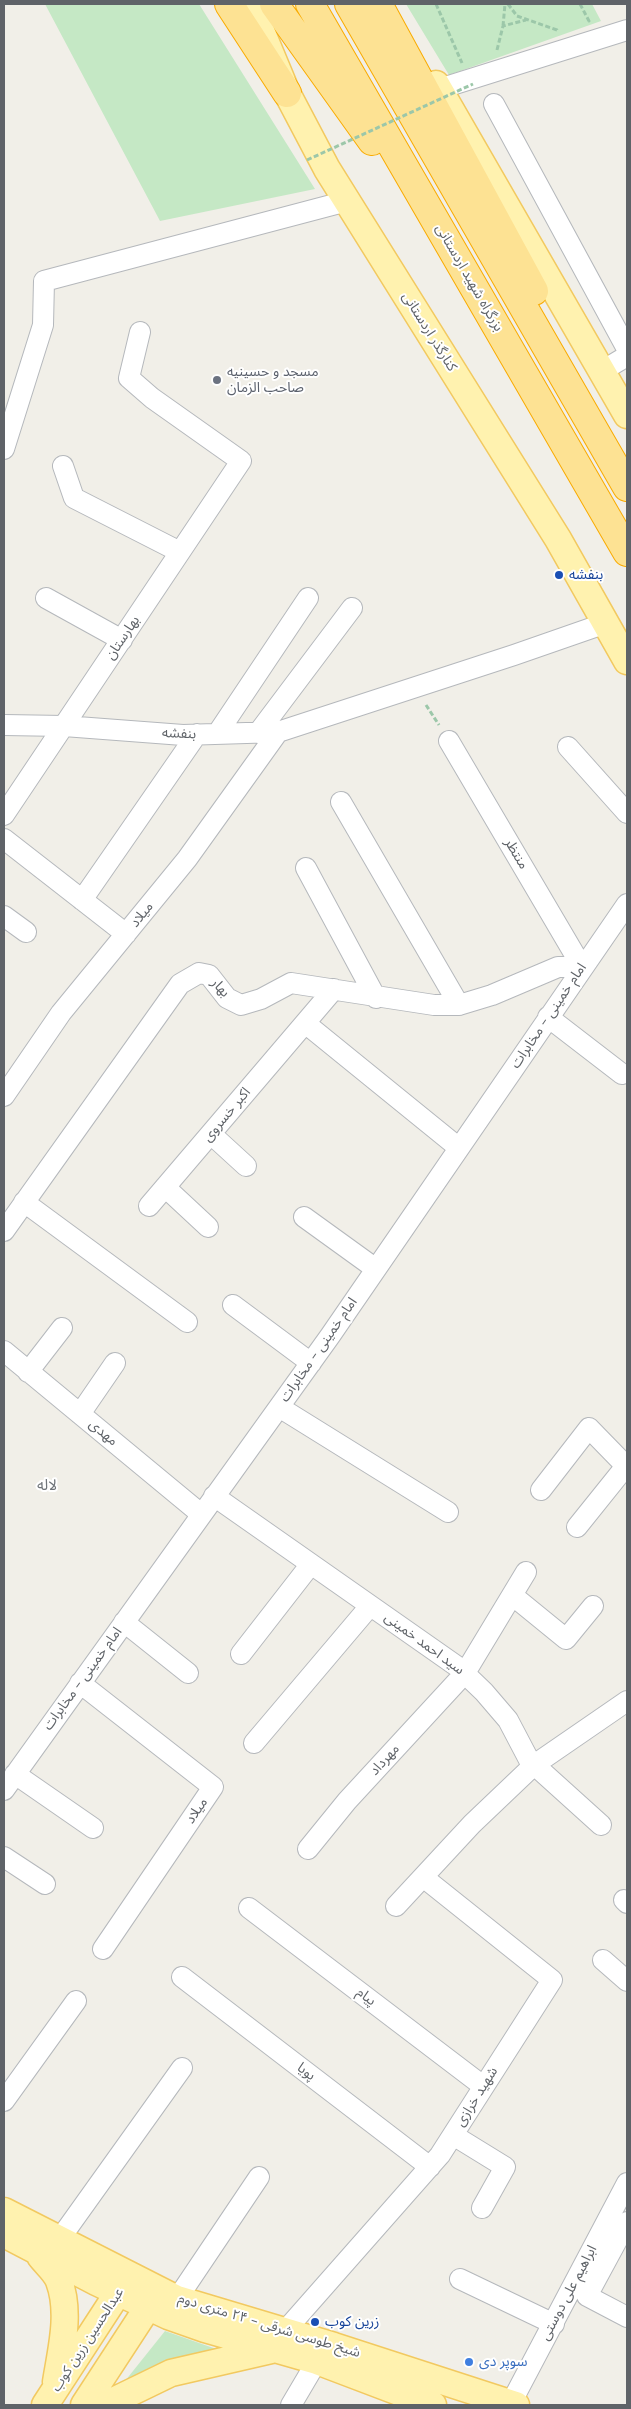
<!DOCTYPE html>
<html>
<head>
<meta charset="utf-8">
<style>
  body { margin:0 }
  #map { position:relative; width:631px; height:2409px; overflow:hidden; background:#f1efe8; font-family:"DM Sans",sans-serif }
  canvas { display:block }
  .frame { position:absolute; inset:0; border:5px solid #5f6368; pointer-events:none }
</style>
</head>
<body>
<div id="map">
<canvas width="631" height="2409"></canvas>
<div class="frame"></div>
</div>
<script>
const context = document.querySelector('canvas').getContext('2d');
context.lineJoin = 'round';
function fillPath(path, color) { context.fillStyle = color; context.fill(path, 'evenodd'); }
function trace(path, color, width, dash) { context.strokeStyle = color; context.lineWidth = width; context.lineCap = dash ? 'butt' : 'round'; context.setLineDash(dash || []); context.stroke(path); }
function write(font, color, halo, rows, align = 'center') {
  context.font = font + ' "DM Sans","Noto Sans Arabic",sans-serif'; context.lineWidth = 4; context.setLineDash([]); context.textBaseline = 'middle'; context.strokeStyle = halo; context.fillStyle = color; for (const [text, x, y, turn = 0] of rows) {
    context.save(); context.translate(x, y); context.rotate((+turn || 0) * Math.PI / 180); context.textAlign = isNaN(turn) ? turn : align; if (halo) context.strokeText(text, 0, 0); context.fillText(text, 0, 0); context.restore();
  }
}
fillPath(new Path2D(`
  M45 4H199L315 189 160 221Z
  M406 4H592L601 21 449 75Z
  M165 2331 219 2350 121 2386Z`), '#c5e8c5');
const minor = new Path2D(`
  M439 89 627 30
  M494 104 627 349
  M602 371 627 356
  M4 449 43 325 44 281 347 201
  M63 466 74 498 180 552
  M46 598 122 640
  M4 725 64 726 183 735 278 732 514 655 606 623
  M258 733 352 608
  M217 734 308 598
  M568 747 627 813
  M341 802 459 1005
  M4 815 241 461 152 398 129 378 140 332
  M4 839 126 934
  M306 868 376 998
  M82 900 197 734
  M4 916 26 932
  M548 1017 622 1074
  M305 1023 459 1148
  M4 1096 61 1013 187 859 278 732
  M211 1134 246 1166
  M165 1187 208 1227
  M24 1202 187 1322
  M149 1206 334 989
  M304 1217 376 1269
  M4 1231 180 984 199 973 209 975 227 998 241 1005 261 999 291 983 434 1005H459L492 995 558 967H582L449 741
  M233 1305 311 1363
  M4 1351 201 1514
  M28 1372 62 1328
  M279 1407 448 1512
  M80 1414 115 1363
  M541 1490 589 1428 627 1467
  M214 1496 458 1667 484 1692 508 1720 529 1760 601 1825
  M577 1527 626 1466
  M512 1595 566 1639 593 1606
  M124 1622 188 1673
  M241 1654 311 1564
  M80 1683 213 1787 103 1949
  M254 1743 370 1606
  M15 1774 93 1828
  M4 1790 330 1336 627 904
  M308 1849 347 1801 465 1673 526 1572
  M4 1857 45 1884
  M624 1900 627 1903
  M396 1906 472 1824 534 1765 627 1701
  M249 1908 483 2086
  M603 1960 627 1981
  M182 1977 430 2167
  M4 2101 76 2001
  M453 2135 505 2167 482 2208
  M627 2222 587 2296 627 2317
  M59 2240 182 2068
  M460 2279 554 2324
  M177 2299 259 2177
  M284 2332 440 2155 552 1980 423 1877
  M511 2403 627 2183
  M291 2405 317 2361`);
const major = new Path2D(`
  M250 4 287 93 327 169 558 539 627 661
  M436 84 627 415
  M4 2211 177 2299 334 2346 516 2405
  M4 2234 96 2282 168 2316 205 2329 317 2361 433 2405
  M40 2256C46 2264 56 2272 59 2281 71 2313 61 2350 56 2382
  M45 2405 127 2279
  M84 2405 148 2307 154 2291
  M105 2405 171 2373 271 2350`);
const highway = new Path2D(`
  M229 4 287 93
  M274 4 372 141
  M310 4 627 552
  M349 4 627 487
  M378 4 534 291`);
trace(minor, '#b5b8bc', 22);
trace(major, '#f2c960', 29);
trace(highway, '#f9ab00', 30);
trace(new Path2D(`
  M436 4 462 63
  M508 4 517 16 557 30 558 32
  M580 4 589 21H586
  M503 26 505 4
  M497 50 503 26 526 20
  M426 705 439 725`), '#9cc7a9', 3, [5, 2.5]);
trace(minor, '#fff', 20);
trace(major, '#fff2af', 26);
trace(highway, '#fde293', 28);
trace(new Path2D(`
  M307 160 473 84`), '#9cc7a9', 3, [5, 2.5]);
for (const [x, y, r, color] of [
  [217,380,5,"#6b7280"],
  [559,575,5,"#1a4fb4"],
  [315,2322,5,"#1a4fb4"],
  [469,2362,5,"#3f7fe0"]
]) { const dot = new Path2D(); dot.arc(x, y, r, 0, 2 * Math.PI); context.fillStyle = color; context.fill(dot); trace(dot, '#fff', 2); }
write('14px', '#5f6368', '#fff', [
  ["بزرگراه شهید اردستانی",469,278,60],
  ["کنارگذر اردستانی",429,332,58],
  ["بهارستان",123,638,-56],
  ["بنفشه",179,734,2],
  ["منتظر",516,854,59],
  ["میلاد",142,915,-51],
  ["بهار",220,988,48],
  ["امام خمینی - مخابرات",549,1016,-56],
  ["اکبر خسروی",227,1115,-50],
  ["امام خمینی - مخابرات",319,1350,-55],
  ["مهدی",103,1433,40],
  ["سید احمد خمینی",424,1644,36],
  ["امام خمینی - مخابرات",83,1679,-54],
  ["مهرداد",385,1760,-48],
  ["میلاد",197,1811,-56],
  ["پیام",366,1997,37],
  ["پویا",306,2072,37],
  ["شهید خرازی",477,2097,-58],
  ["ابراهیم علی دوستی",569,2293,-62],
  ["شیخ طوسی شرقی - ۲۴ متری دوم",269,2326,17],
  ["عبدالحسین زرین کوب",88,2340,-57]
]);
write('14px', '#5b616d', '#fff', [
  ["مسجد و حسینیه",227,372],
  ["صاحب الزمان",227,388]
], 'left');
write('14px', '#164399', '#fff', [
  ["بنفشه",569,575],
  ["زرین کوب",325,2322]
], 'left');
write('14px', '#366cbe', '#fff', [
  ["سوپر دی",479,2362]
], 'left');
write('15px', '#70757a', '#fff', [
  ["لاله",47,1486]
]);
</script>
</body>
</html>
